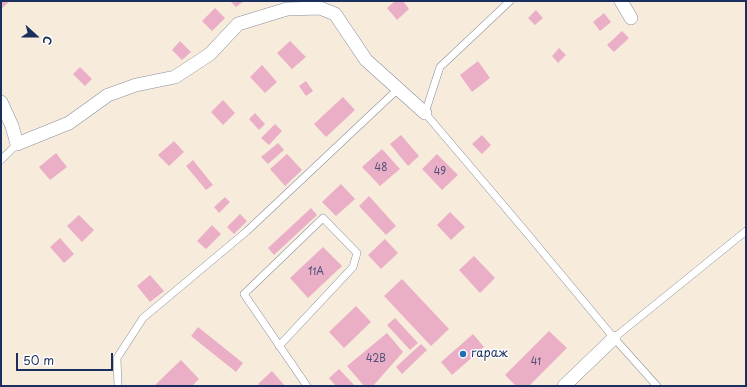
<!DOCTYPE html>
<html>
<head>
<meta charset="utf-8">
<style>
  body { margin:0 }
  #map { position:relative; width:747px; height:387px; overflow:hidden; background:#f7ecdb; font-family:"Playpen Sans",sans-serif }
  canvas { display:block }
  .frame { position:absolute; inset:0; border:2px solid #1b2f5e; pointer-events:none }
  .north { position:absolute; left:16px; top:16px; width:40px; height:40px; -webkit-text-stroke:3px #fff; paint-order:stroke; rotate:111deg; font-size:11px; font-weight:700; line-height:16px; text-align:center; color:#1b2f5e }
  .north::after { content:''; display:block; margin:auto; width:14px; height:18px; background:#1b2f5e; clip-path:polygon(50% 0,100% 100%,50% 72%,0 100%) }
  .scale { position:absolute; left:16px; top:353px; width:97px; height:18px; box-sizing:border-box; border:2px solid #1b2f5e; border-top:0; padding-left:5px; font-size:12px; line-height:14px; white-space:nowrap; color:#1b2f5e; -webkit-text-stroke:3px #fff; paint-order:stroke }
</style>
</head>
<body>
<div id="map">
<canvas width="747" height="387"></canvas>
<div class="frame"></div>
<div class="north">С</div>
<div class="scale">50 m</div>
</div>
<script>
const context = document.querySelector('canvas').getContext('2d');
context.lineJoin = 'round';
function fillPath(path, color) { context.fillStyle = color; context.fill(path, 'evenodd'); }
function trace(path, color, width, dash) { context.strokeStyle = color; context.lineWidth = width; context.lineCap = dash ? 'butt' : 'round'; context.setLineDash(dash || []); context.stroke(path); }
function write(font, color, halo, rows, align = 'center') {
  context.font = font + ' "Playpen Sans",sans-serif'; context.lineWidth = 3; context.setLineDash([]); context.textBaseline = 'middle'; context.strokeStyle = halo; context.fillStyle = color; for (const [text, x, y, turn = 0] of rows) {
    context.save(); context.translate(x, y); context.rotate((+turn || 0) * Math.PI / 180); context.textAlign = isNaN(turn) ? turn : align; if (halo) context.strokeText(text, 0, 0); context.fillText(text, 0, 0); context.restore();
  }
}
fillPath(new Path2D(`
  M1 1H10L1 9Z
  M230 1H244L236 7Z
  M395 1H403L409 9 397 20 387 8Z
  M215 8 225 18 212 31 202 21Z
  M536 10 543 18 535 25 528 18Z
  M604 13 611 22 600 31 593 22Z
  M622 31 629 38 614 52 607 45Z
  M180 41 191 52 182 60 172 50Z
  M290 41 306 57 292 69 277 53Z
  M559 48 566 55 558 63 552 56Z
  M478 61 490 78 472 92 460 75Z
  M262 65 277 82 265 93 250 77Z
  M80 67 92 79 85 86 73 74Z
  M306 81 313 91 306 96 299 86Z
  M343 97 355 110 326 137 314 124Z
  M223 100 235 113 223 125 211 112Z
  M255 113 265 124 259 130 249 119Z
  M275 124 282 131 269 145 261 138Z
  M401 135 419 156 408 166 390 144Z
  M482 135 491 145 482 154 472 144Z
  M174 141 184 152 169 166 158 155Z
  M278 143 284 150 268 164 261 157Z
  M382 149 400 169 380 186 362 167Z
  M56 153 67 167 50 180 39 167Z
  M287 154 302 170 285 186 270 169Z
  M437 154 458 175 442 190 422 169Z
  M193 160 213 185 206 190 186 166Z
  M341 184 355 199 336 216 322 202Z
  M369 196 396 226 386 235 359 206Z
  M225 197 230 202 219 213 214 207Z
  M311 208 317 215 274 255 268 248Z
  M450 212 465 227 451 240 437 225Z
  M240 214 247 221 234 234 227 227Z
  M79 215 94 230 82 242 67 226Z
  M212 225 221 234 206 249 197 241Z
  M60 238 74 254 64 263 50 247Z
  M385 239 398 253 381 269 368 255Z
  M323 247 342 266 308 298 290 278Z
  M474 256 495 278 480 293 459 270Z
  M150 275 164 291 150 302 137 286Z
  M402 279 449 329 431 346 384 296Z
  M356 306 371 322 344 348 329 332Z
  M395 318 418 343 410 350 387 325Z
  M198 327 243 363 236 372 191 336Z
  M549 331 567 348 529 386H516L505 375Z
  M387 333 403 352 373 386H364L347 366Z
  M473 334 484 347 452 375 441 362Z
  M421 344 427 350 402 374 396 367Z
  M181 360 199 379 192 386H154Z
  M339 369 355 386H336L329 378Z
  M272 371 285 386H260L258 384Z`), '#eaafc7');
const service = new Path2D(`
  M510 1 440 67 425 113 526 232 614 338 657 386
  M1 160 17 144
  M614 338 746 231
  M279 346 353 267 357 253 323 218 244 294 307 386
  M118 386 117 358 143 318 247 231 398 89`);
const minor = new Path2D(`
  M621 1 631 18
  M1 102 12 126 17 144 69 123 108 95 136 85 175 77 210 54 238 24 287 9 320 8 335 14 366 60 425 113
  M564 386 614 338`);
trace(service, '#898e9c', 8);
trace(minor, '#898e9c', 14);
trace(service, '#fff', 7);
trace(minor, '#fff', 13);
for (const [x, y, r, color] of [
  [463,354,4,"#1f6fb2"]
]) { const dot = new Path2D(); dot.arc(x, y, r, 0, 2 * Math.PI); context.fillStyle = color; context.fill(dot); trace(dot, '#fff', 1.5); }
write('10px', '#4f4f78', null, [
  ["48",381,168],
  ["49",440,172],
  ["11А",316,272],
  ["42В",376,359],
  ["41",536,362]
]);
write('12px', '#1b2f5e', '#fff', [
  ["гараж",471,354]
], 'left');
</script>
</body>
</html>
